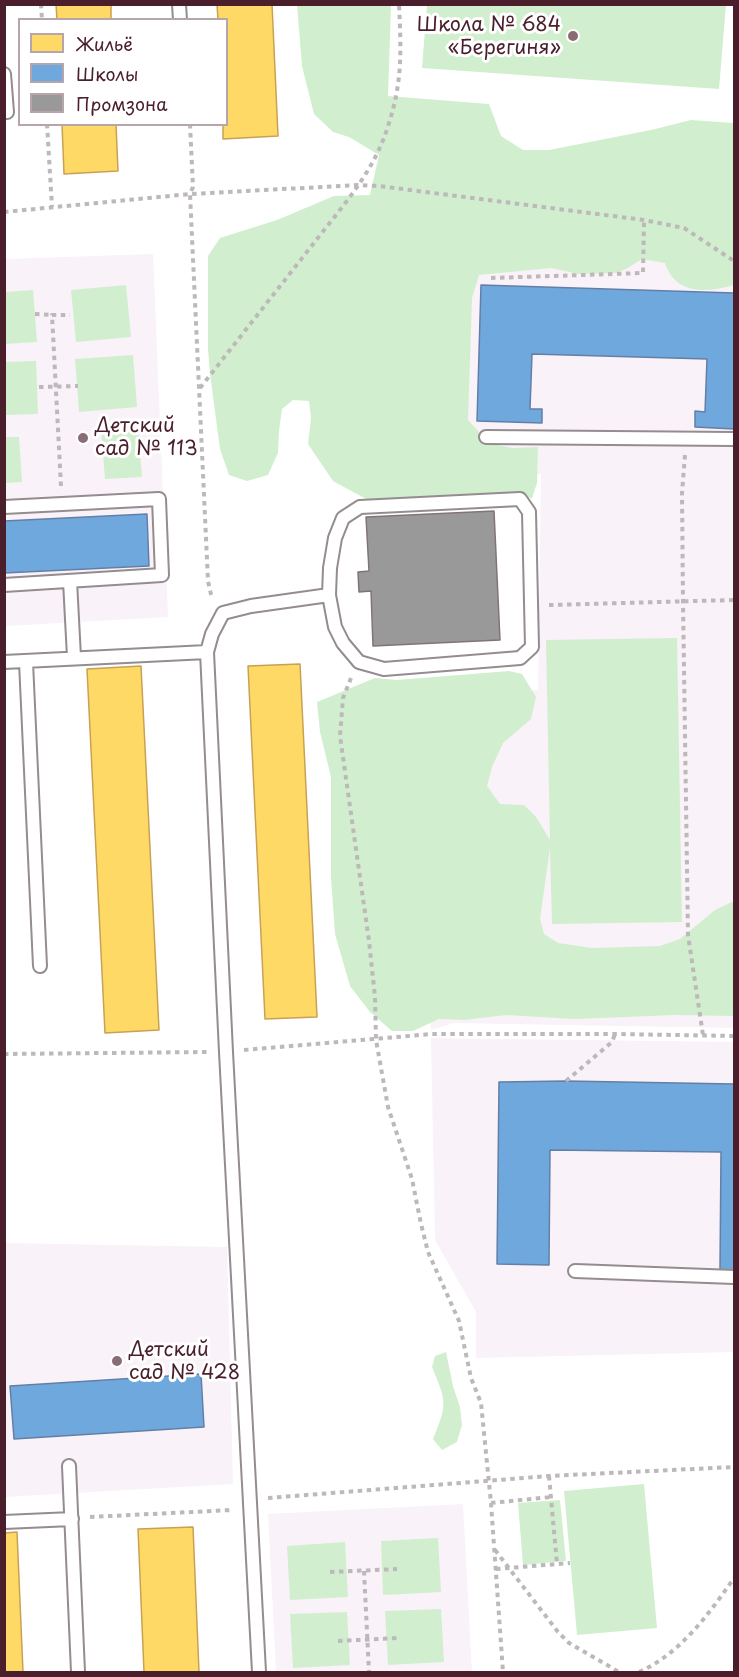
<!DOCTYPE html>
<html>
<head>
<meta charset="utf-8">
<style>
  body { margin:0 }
  #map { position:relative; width:739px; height:1677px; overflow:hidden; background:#fff; font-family:"Playpen Sans",sans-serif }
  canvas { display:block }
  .frame { position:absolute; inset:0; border:6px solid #4a1f2b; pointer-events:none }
  .legend { position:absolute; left:18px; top:18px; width:210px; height:108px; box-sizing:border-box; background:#fff; border:2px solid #b7a5aa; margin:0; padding:8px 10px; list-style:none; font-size:18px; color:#4a1f2b }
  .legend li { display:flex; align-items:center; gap:12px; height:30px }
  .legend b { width:30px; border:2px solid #b7a5aa }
</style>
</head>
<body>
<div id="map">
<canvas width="739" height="1677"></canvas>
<div class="frame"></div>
<ul class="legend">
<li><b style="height:16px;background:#ffd966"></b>Жильё</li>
<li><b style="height:16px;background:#6fa8dc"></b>Школы</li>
<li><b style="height:16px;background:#999"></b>Промзона</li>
</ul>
</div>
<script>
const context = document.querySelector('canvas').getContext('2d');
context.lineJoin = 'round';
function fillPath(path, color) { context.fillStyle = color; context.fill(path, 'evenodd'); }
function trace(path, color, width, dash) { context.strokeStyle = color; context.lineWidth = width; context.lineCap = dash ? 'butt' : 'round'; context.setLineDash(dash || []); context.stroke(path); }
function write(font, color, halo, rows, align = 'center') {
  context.font = font + ' "Playpen Sans",sans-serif'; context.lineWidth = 6; context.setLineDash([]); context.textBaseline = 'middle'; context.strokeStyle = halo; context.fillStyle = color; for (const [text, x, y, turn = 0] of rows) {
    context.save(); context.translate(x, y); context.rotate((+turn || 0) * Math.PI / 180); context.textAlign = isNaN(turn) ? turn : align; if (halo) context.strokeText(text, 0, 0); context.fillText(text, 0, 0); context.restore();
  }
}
fillPath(new Path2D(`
  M394 201 734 274V1028L454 1023 431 1030 403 694 538 690 541 474 405 485Z
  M153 254 168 617 5 626V259Z
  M431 1038 734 1042V1352L476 1358V1312L435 1240Z
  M5 1243 227 1247 233 1484 5 1497Z
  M463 1504 472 1672H276L268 1514Z`), '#f9f2f8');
fillPath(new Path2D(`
  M297 5H391L388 96 489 104 501 136 523 150H549L651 130 691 120 734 123V285C707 293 675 295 665 263L642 259 626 269 615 273 578 274 551 268 479 275 472 298 468 420 479 432 480 442 513 448 538 447 537 483 532 498 475 495 368 500 333 481 308 444 311 418 309 401 293 400 282 409 279 431 278 453 268 475 247 481 229 475 220 449 210 374 208 349V256L220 238 277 220 334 196 370 195 379 155 349 137 333 132 314 114 302 66Z
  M427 5H726L719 89 422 68Z
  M126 285 131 337 76 342 71 290Z
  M33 290 37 342 5 344V292Z
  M133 355 137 407 79 412 75 359Z
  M36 361 38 414 5 415V362Z
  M138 427 142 477 105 479 101 429Z
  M5 437H19L22 482 5 483Z
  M677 638 682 922 552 924 550 848 540 919 544 934 558 943 592 948 660 946 680 939 715 910 734 901V1016L675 1015 575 1019 506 1015 464 1020 439 1019 413 1031H392L370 1012 350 986 335 934 331 878V777L320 732 317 702 375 678 397 680 509 671 522 674 536 697 531 719 503 743 492 767 487 786 500 804 524 805 536 817 550 840 546 640Z
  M446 1352 453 1386 460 1407 462 1425 457 1442 442 1450 433 1439C448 1403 446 1401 432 1367L435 1356Z
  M644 1484 657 1628 577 1635 564 1491Z
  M560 1500 566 1561 523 1565 518 1503Z
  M438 1538 441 1592 383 1595 381 1541Z
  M345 1542 348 1597 290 1600 287 1546Z
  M441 1609 444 1662 388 1665 385 1611Z
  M347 1612 350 1665 293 1668 290 1614Z`), '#d1efce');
const homes = new Path2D(`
  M56 4H111V20H57Z
  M217 4H272L278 136 223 139V124H226V20H218Z
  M62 124H116L118 171 64 174Z
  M300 664 317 1017 265 1019 248 666Z
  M141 666 159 1030 105 1033 87 669Z
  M193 1527 199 1672H144L138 1529Z
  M17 1532 23 1672H4V1533Z`);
fillPath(homes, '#ffd966');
trace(homes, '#c9a154', 1.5);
const schools = new Path2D(`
  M481 285 734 293V429L695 427V411L705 412 707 359 532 354 530 409H542V423L477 421Z
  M147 514 149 566 4 573V521Z
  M566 1081 734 1084V1270H720L721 1152 550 1150 549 1265 497 1264 499 1082Z
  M201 1374 204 1427 14 1439 10 1386Z`);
fillPath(schools, '#6fa8dc');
trace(schools, '#647fa7', 1.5);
const industry = new Path2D(`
  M494 511 500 640 373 646 371 591 359 592 358 572 369 571 366 517Z`);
fillPath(industry, '#999');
trace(industry, '#817478', 1.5);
const service = new Path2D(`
  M179 4 180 20
  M4 74 7 112
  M486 437 734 439
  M520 499 529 512 532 647 520 658 384 669 359 662 343 643 335 627 329 595 330 568 335 538 343 518 360 507Z
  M4 507 159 499 162 575 4 585
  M70 581 74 657
  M4 662 207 652
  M26 662 40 966
  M575 1271 734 1277
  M69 1466 78 1672
  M4 1522 72 1519
  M259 1672 226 1052 207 652 212 634 223 613 251 606 329 595`);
trace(service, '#948c8e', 16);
trace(new Path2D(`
  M41 4 42 20
  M47 124 52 207
  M190 124 193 187 190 194 208 581 212 599
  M4 212 190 194 359 185 379 186 644 220 684 228 734 261
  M491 278 643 273 644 220
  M35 314 52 315
  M39 387 78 386
  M200 388C237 341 273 295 310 248 339 210 374 173 388 126 403 81 401 50 399 4
  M685 455 682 493 683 601 688 935 703 1035
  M61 486 52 315H70
  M549 605 734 600
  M351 678 343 698 340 736 369 941 375 997 376 1040 388 1107 412 1179 421 1224 428 1252 459 1321 471 1378 481 1403 491 1503 503 1672
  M244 1050 432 1034H615L734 1036
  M4 1054 207 1052
  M566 1081 612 1042 615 1034
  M549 1476 557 1564
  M268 1498 549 1476 734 1467
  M491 1503 551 1497
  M90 1517 232 1510
  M495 1550 558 1632 569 1643 619 1672
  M496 1569 570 1563
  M364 1571 369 1672
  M330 1572 397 1569
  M338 1641 399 1638
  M639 1672C680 1654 709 1614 734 1578`), '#bdb8b9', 4, [4.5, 4.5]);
trace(service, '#fff', 12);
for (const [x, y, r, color] of [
  [573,36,6,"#896d75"],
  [83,438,6,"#896d75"],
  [117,1361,6,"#896d75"]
]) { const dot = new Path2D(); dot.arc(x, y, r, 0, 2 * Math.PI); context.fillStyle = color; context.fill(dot); trace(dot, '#fff', 2); }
write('20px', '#4a1f2b', '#fff', [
  ["Школа № 684",561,25,"right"],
  ["«Берегиня»",561,48,"right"],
  ["Детский",95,426],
  ["сад № 113",95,449],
  ["Детский",129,1350],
  ["сад № 428",129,1373]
], 'left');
</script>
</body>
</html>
